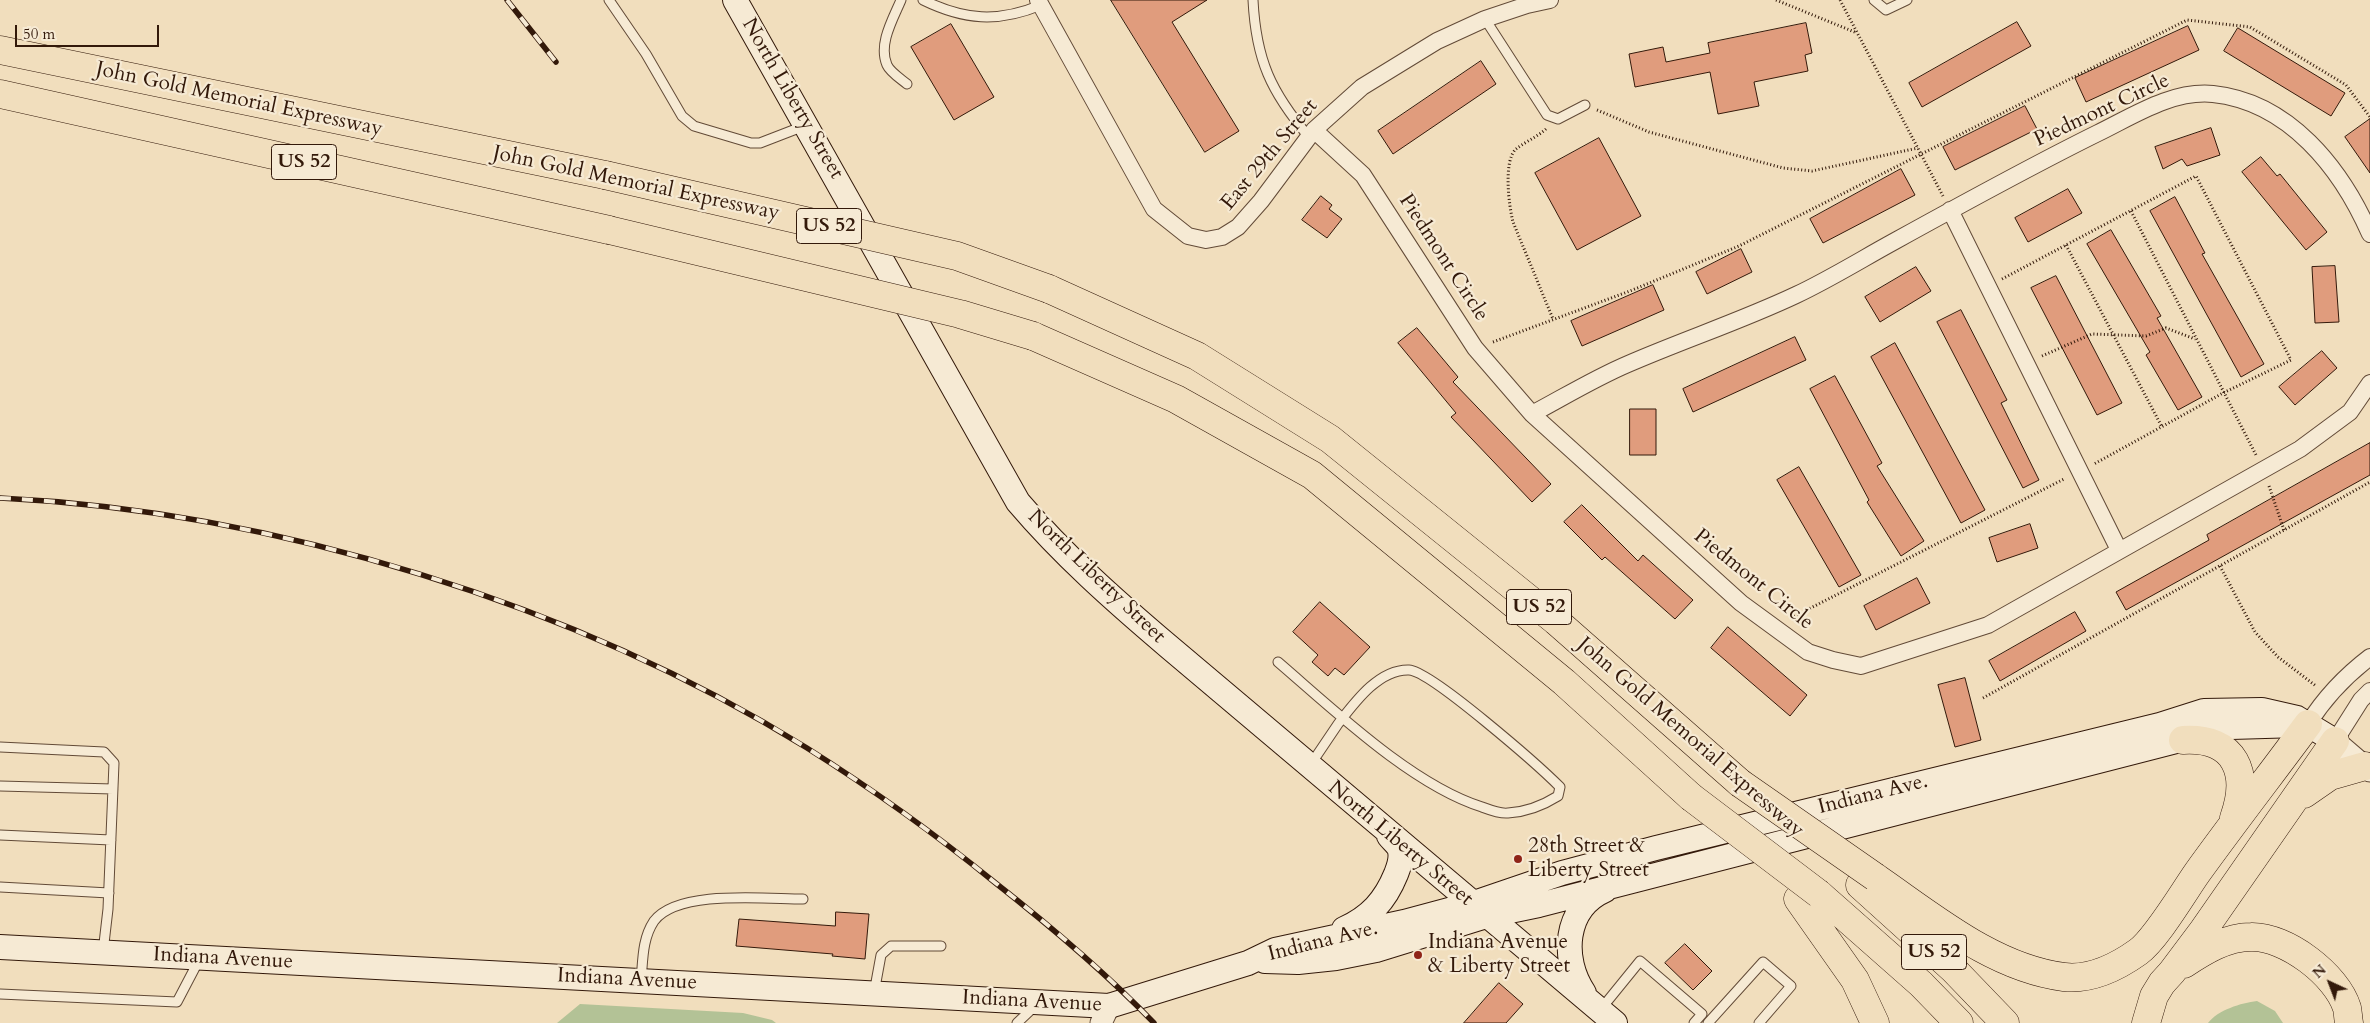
<!DOCTYPE html>
<html>
<head>
<meta charset="utf-8">
<style>
  body { margin:0 }
  #map { position:relative; width:2370px; height:1023px; overflow:hidden; background:#f1debd; font-family:Cardo,serif }
  canvas { display:block }
  .north { position:absolute; left:2305px; top:958px; width:50px; height:50px; -webkit-text-stroke:4px #f6ead4; paint-order:stroke; rotate:317deg; font-size:14px; font-weight:700; line-height:20px; text-align:center; color:#33190a }
  .north::after { content:''; display:block; margin:auto; width:18px; height:22px; background:#33190a; clip-path:polygon(50% 0,100% 100%,50% 72%,0 100%) }
  .scale { position:absolute; left:15px; top:25px; width:144px; height:22px; box-sizing:border-box; border:2px solid #33190a; border-top:0; padding-left:6px; font-size:15px; line-height:18px; white-space:nowrap; color:#33190a; -webkit-text-stroke:4px #f6ead4; paint-order:stroke }
</style>
</head>
<body>
<div id="map">
<canvas width="2370" height="1023"></canvas>
<div class="north">N</div>
<div class="scale">50 m</div>
</div>
<script>
const context = document.querySelector('canvas').getContext('2d');
context.lineJoin = 'round';
function fillPath(path, color) { context.fillStyle = color; context.fill(path, 'evenodd'); }
function trace(path, color, width, dash) { context.strokeStyle = color; context.lineWidth = width; context.lineCap = dash ? 'butt' : 'round'; context.setLineDash(dash || []); context.stroke(path); }
function write(font, color, halo, rows, align = 'center') {
  context.font = font + ' Cardo,serif'; context.lineWidth = 4.5; context.setLineDash([]); context.textBaseline = 'middle'; context.strokeStyle = halo; context.fillStyle = color; for (const [text, x, y, turn = 0] of rows) {
    context.save(); context.translate(x, y); context.rotate((+turn || 0) * Math.PI / 180); context.textAlign = isNaN(turn) ? turn : align; if (halo) context.strokeText(text, 0, 0); context.fillText(text, 0, 0); context.restore();
  }
}
fillPath(new Path2D(`
  M2257 1001 2275 1011 2283 1023H2208C2218 1010 2241 1003 2257 1001Z
  M580 1004 743 1013 772 1020 776 1023H557Z`), '#b3c296');
const building = new Path2D(`
  M1111 0H1207L1172 22 1239 131 1205 152Z
  M2017 22 2031 46 1922 107 1909 83Z
  M1806 23 1812 53 1805 55 1808 71 1754 82 1759 106 1718 114 1710 72 1635 87 1629 54 1663 47 1666 62 1710 53 1708 43Z
  M951 24 994 97 954 120 911 47Z
  M2188 26 2199 50 2086 102 2075 78Z
  M2238 28 2345 93 2331 116 2224 51Z
  M1481 61 1496 84 1393 154 1378 131Z
  M2025 106 2037 129 1955 170 1943 147Z
  M2370 119V173L2345 137Z
  M2211 128 2220 155 2187 166 2182 159 2163 169 2155 147Z
  M1599 138 1641 216 1577 250 1535 173Z
  M2261 157 2277 176 2280 174 2327 232 2306 250 2242 172Z
  M1901 169 1915 195 1823 243 1810 219Z
  M2068 189 2082 213 2028 242 2015 218Z
  M1321 196 1332 205 1329 209 1342 219 1327 238 1302 220Z
  M2175 197 2205 253 2202 254 2264 364 2241 377 2150 211Z
  M2111 230 2161 316 2157 318 2202 397 2178 410 2146 355 2150 352 2087 244Z
  M1741 249 1752 272 1707 294 1696 272Z
  M2335 266 2339 322 2315 323 2312 267Z
  M1916 267 1931 291 1880 322 1865 297Z
  M2056 276 2122 403 2097 415 2031 288Z
  M1653 285 1664 310 1582 346 1571 321Z
  M1961 310 2007 400 2001 403 2039 480 2023 488 1937 322Z
  M1417 328 1458 377 1453 382 1551 484 1532 502 1451 417 1456 413 1398 343Z
  M1795 337 1806 360 1693 412 1683 389Z
  M1895 343 1985 510 1961 523 1871 357Z
  M2322 351 2337 368 2295 405 2279 387Z
  M1835 376 1882 463 1877 466 1924 541 1901 556 1867 502 1869 500 1810 389Z
  M1630 409H1656V455H1630Z
  M2370 443V475L2126 610 2116 592 2209 540 2207 535Z
  M1799 467 1861 575 1839 587 1777 480Z
  M1582 505 1638 561 1643 555 1693 600 1675 619 1605 557 1602 560 1564 522Z
  M2030 524 2038 548 1997 562 1989 538Z
  M1917 578 1930 603 1876 630 1864 606Z
  M1320 602 1370 647 1344 675 1335 668 1328 676 1312 662 1318 655 1293 632Z
  M2075 612 2086 631 2000 681 1989 661Z
  M1728 627 1807 695 1790 716 1711 648Z
  M1965 678 1981 740 1955 747 1938 685Z
  M836 912 869 914 865 959 832 956 833 954 736 946 739 919 835 926Z
  M1685 944 1712 971 1693 990 1665 963Z
  M1499 983 1523 1004 1506 1023H1464Z`);
fillPath(building, '#e09c7d');
trace(building, '#33190a', 1);
const service = new Path2D(`
  M609 0 646 54 682 116 694 126 751 143H760L804 126
  M901 0C893 19 878 44 887 65 890 72 901 79 907 84
  M923 0C964 20 998 23 1041 5
  M1253 0C1256 60 1271 92 1309 137
  M1874 0 1886 10 1907 0
  M1485 19 1547 115 1558 119 1585 105
  M1278 662C1334 710 1412 785 1482 807 1490 810 1500 814 1508 813 1527 812 1542 806 1558 796L1560 787C1540 767 1431 671 1409 670 1379 669 1355 702 1338 724L1311 764
  M0 747 104 752 114 763 108 909 103 952
  M0 786 113 789
  M0 835 111 840
  M0 887 109 893
  M641 981C643 960 642 939 654 921 678 889 767 899 803 899
  M874 993 881 955 891 946H941
  M0 994 177 1002 199 960
  M1601 1009 1640 961 1702 1014 1694 1023
  M1017 1023 1035 1006
  M1708 1023 1763 962 1791 986 1759 1023`);
const minor = new Path2D(`
  M1038 0 1154 209 1188 236 1206 240 1222 237 1238 227 1261 201 1314 130 1362 87 1437 41 1485 19 1527 5 1550 0
  M1314 130 1363 175 1475 348 1532 414 1741 603 1808 652 1833 660 1861 666 1988 625 2300 449 2350 412 2370 383
  M1950 210 2119 550
  M1532 414C1564 397 1595 378 1628 364 1683 340 1741 321 1796 295 1830 279 1862 259 1895 241 1962 204 2029 167 2098 133 2133 116 2172 90 2213 94 2289 102 2341 168 2370 234
  M2308 724C2325 697 2345 676 2370 657
  M2335 741 2361 700 2370 691`);
const tertiary = new Path2D(`
  M2335 741 2370 771
  M1101 1023 1109 1006`);
const secondary = new Path2D(`
  M735 0 1018 502C1063 555 1115 601 1168 646L1615 1023
  M1344 929C1370 917 1385 901 1396 874 1399 866 1403 857 1399 848 1397 844 1392 840 1389 836
  M0 947 1109 1006 1248 963 1275 950 1404 922 1471 904 1562 873 1656 848 2160 725 2204 711 2262 710 2297 718 2335 741
  M1265 961 1298 962 1336 958 1376 950 1486 916 1539 905 2231 727 2299 725
  M1584 993C1561 959 1564 908 1605 890`);
const motorway = new Path2D(`
  M0 50 605 175
  M0 94 609 230
  M1049 289 1197 356 1330 439 1556 621 1740 783
  M1033 336 1176 399 1312 475 1564 682 1691 797
  M2183 740C2236 737 2250 773 2234 818
  M2304 794 2330 776 2365 766
  M1875 877C1932 916 1993 968 2064 977 2091 980 2117 967 2138 952 2156 939 2183 893 2197 873 2233 823 2271 774 2308 724
  M1860 885 1953 969 2005 1023
  M1819 894 1921 984 1959 1023
  M1798 899 1855 980 1875 1023
  M2184 964C2204 951 2226 937 2251 937 2286 936 2337 975 2347 1008 2348 1012 2348 1018 2349 1023
  M2146 1023 2154 996 2162 983 2172 972 2202 932 2335 741`);
trace(service, '#624a37', 11);
trace(minor, '#624a37', 18);
trace(tertiary, '#624a37', 23);
trace(secondary, '#33190a', 26);
trace(motorway, '#33190a', 29);
trace(new Path2D(`
  M1776 0 1857 33
  M1840 0 1943 196
  M1597 110 1649 132 1783 168 1812 171 1918 148
  M1546 129C1537 137 1525 142 1516 149 1503 161 1509 206 1513 222L1553 319
  M2131 211 2256 455
  M2066 245 2162 427
  M2002 279 2196 176 2291 360 2223 393 2094 464
  M1493 342 1630 291 1739 246 2187 20 2250 27 2346 85 2370 117
  M2042 356 2092 334 2146 336 2166 328 2195 339
  M2269 486 2284 530
  M2220 566 2255 632 2278 657 2316 686
  M1791 618 2064 479
  M1983 698 2370 482`), '#33190a', 3, [1, 2.5]);
trace(service, '#f6ead4', 9);
trace(minor, '#f6ead4', 16);
trace(tertiary, '#f6ead4', 21);
trace(secondary, '#f6ead4', 24);
trace(motorway, '#f1debd', 28);
const rail = new Path2D(`
  M507 0 556 62
  M0 498C273 511 575 604 807 748 872 789 934 833 993 881 1049 925 1104 971 1154 1023`);
trace(rail, '#33190a', 5.5);
trace(rail, '#f6ead4', 4, [11]);
const motorwayBridge = new Path2D(`
  M605 175 957 256 1049 289
  M609 230 960 314 1033 336
  M1740 783 1875 877
  M1691 797 1819 894`);
trace(motorwayBridge, '#33190a', 29, []);
trace(motorwayBridge, '#f1debd', 28);
for (const [x, y, r, color] of [
  [1518,859,5,"#8f2418"],
  [1418,955,5,"#8f2418"]
]) { const dot = new Path2D(); dot.arc(x, y, r, 0, 2 * Math.PI); context.fillStyle = color; context.fill(dot); trace(dot, '#f6ead4', 2); }
for (const [x, y, w] of [
  [304,162,65],
  [829,226,65],
  [1539,607,65],
  [1934,952,65]
]) { const box = new Path2D(); box.roundRect(x - w / 2, y - 17.5, w, 35, 4); context.fillStyle = '#f6ead4'; context.fill(box); trace(box, '#33190a', 1); }
write('bold 20px', '#33190a', null, [
  ["US 52",304,162],
  ["US 52",829,226],
  ["US 52",1539,607],
  ["US 52",1934,952]
]);
write('21px', '#33190a', '#f6ead4', [
  ["North Liberty Street",792,99,60],
  ["John Gold Memorial Expressway",239,100,12],
  ["Piedmont Circle",2102,111,-25],
  ["East 29th Street",1270,155,-50],
  ["John Gold Memorial Expressway",636,184,12],
  ["Piedmont Circle",1443,258,57],
  ["North Liberty Street",1096,577,44],
  ["Piedmont Circle",1753,580,39],
  ["John Gold Memorial Expressway",1690,738,41],
  ["Indiana Ave.",1873,795,-14],
  ["North Liberty Street",1400,844,40],
  ["Indiana Ave.",1323,942,-14],
  ["Indiana Avenue",223,959,3],
  ["Indiana Avenue",627,980,3],
  ["Indiana Avenue",1032,1002,3]
]);
write('21px', '#33190a', '#f6ead4', [
  ["28th Street &",1528,847],
  ["Liberty Street",1528,871],
  ["Indiana Avenue",1428,943],
  ["& Liberty Street",1428,967]
], 'left');
</script>
</body>
</html>
